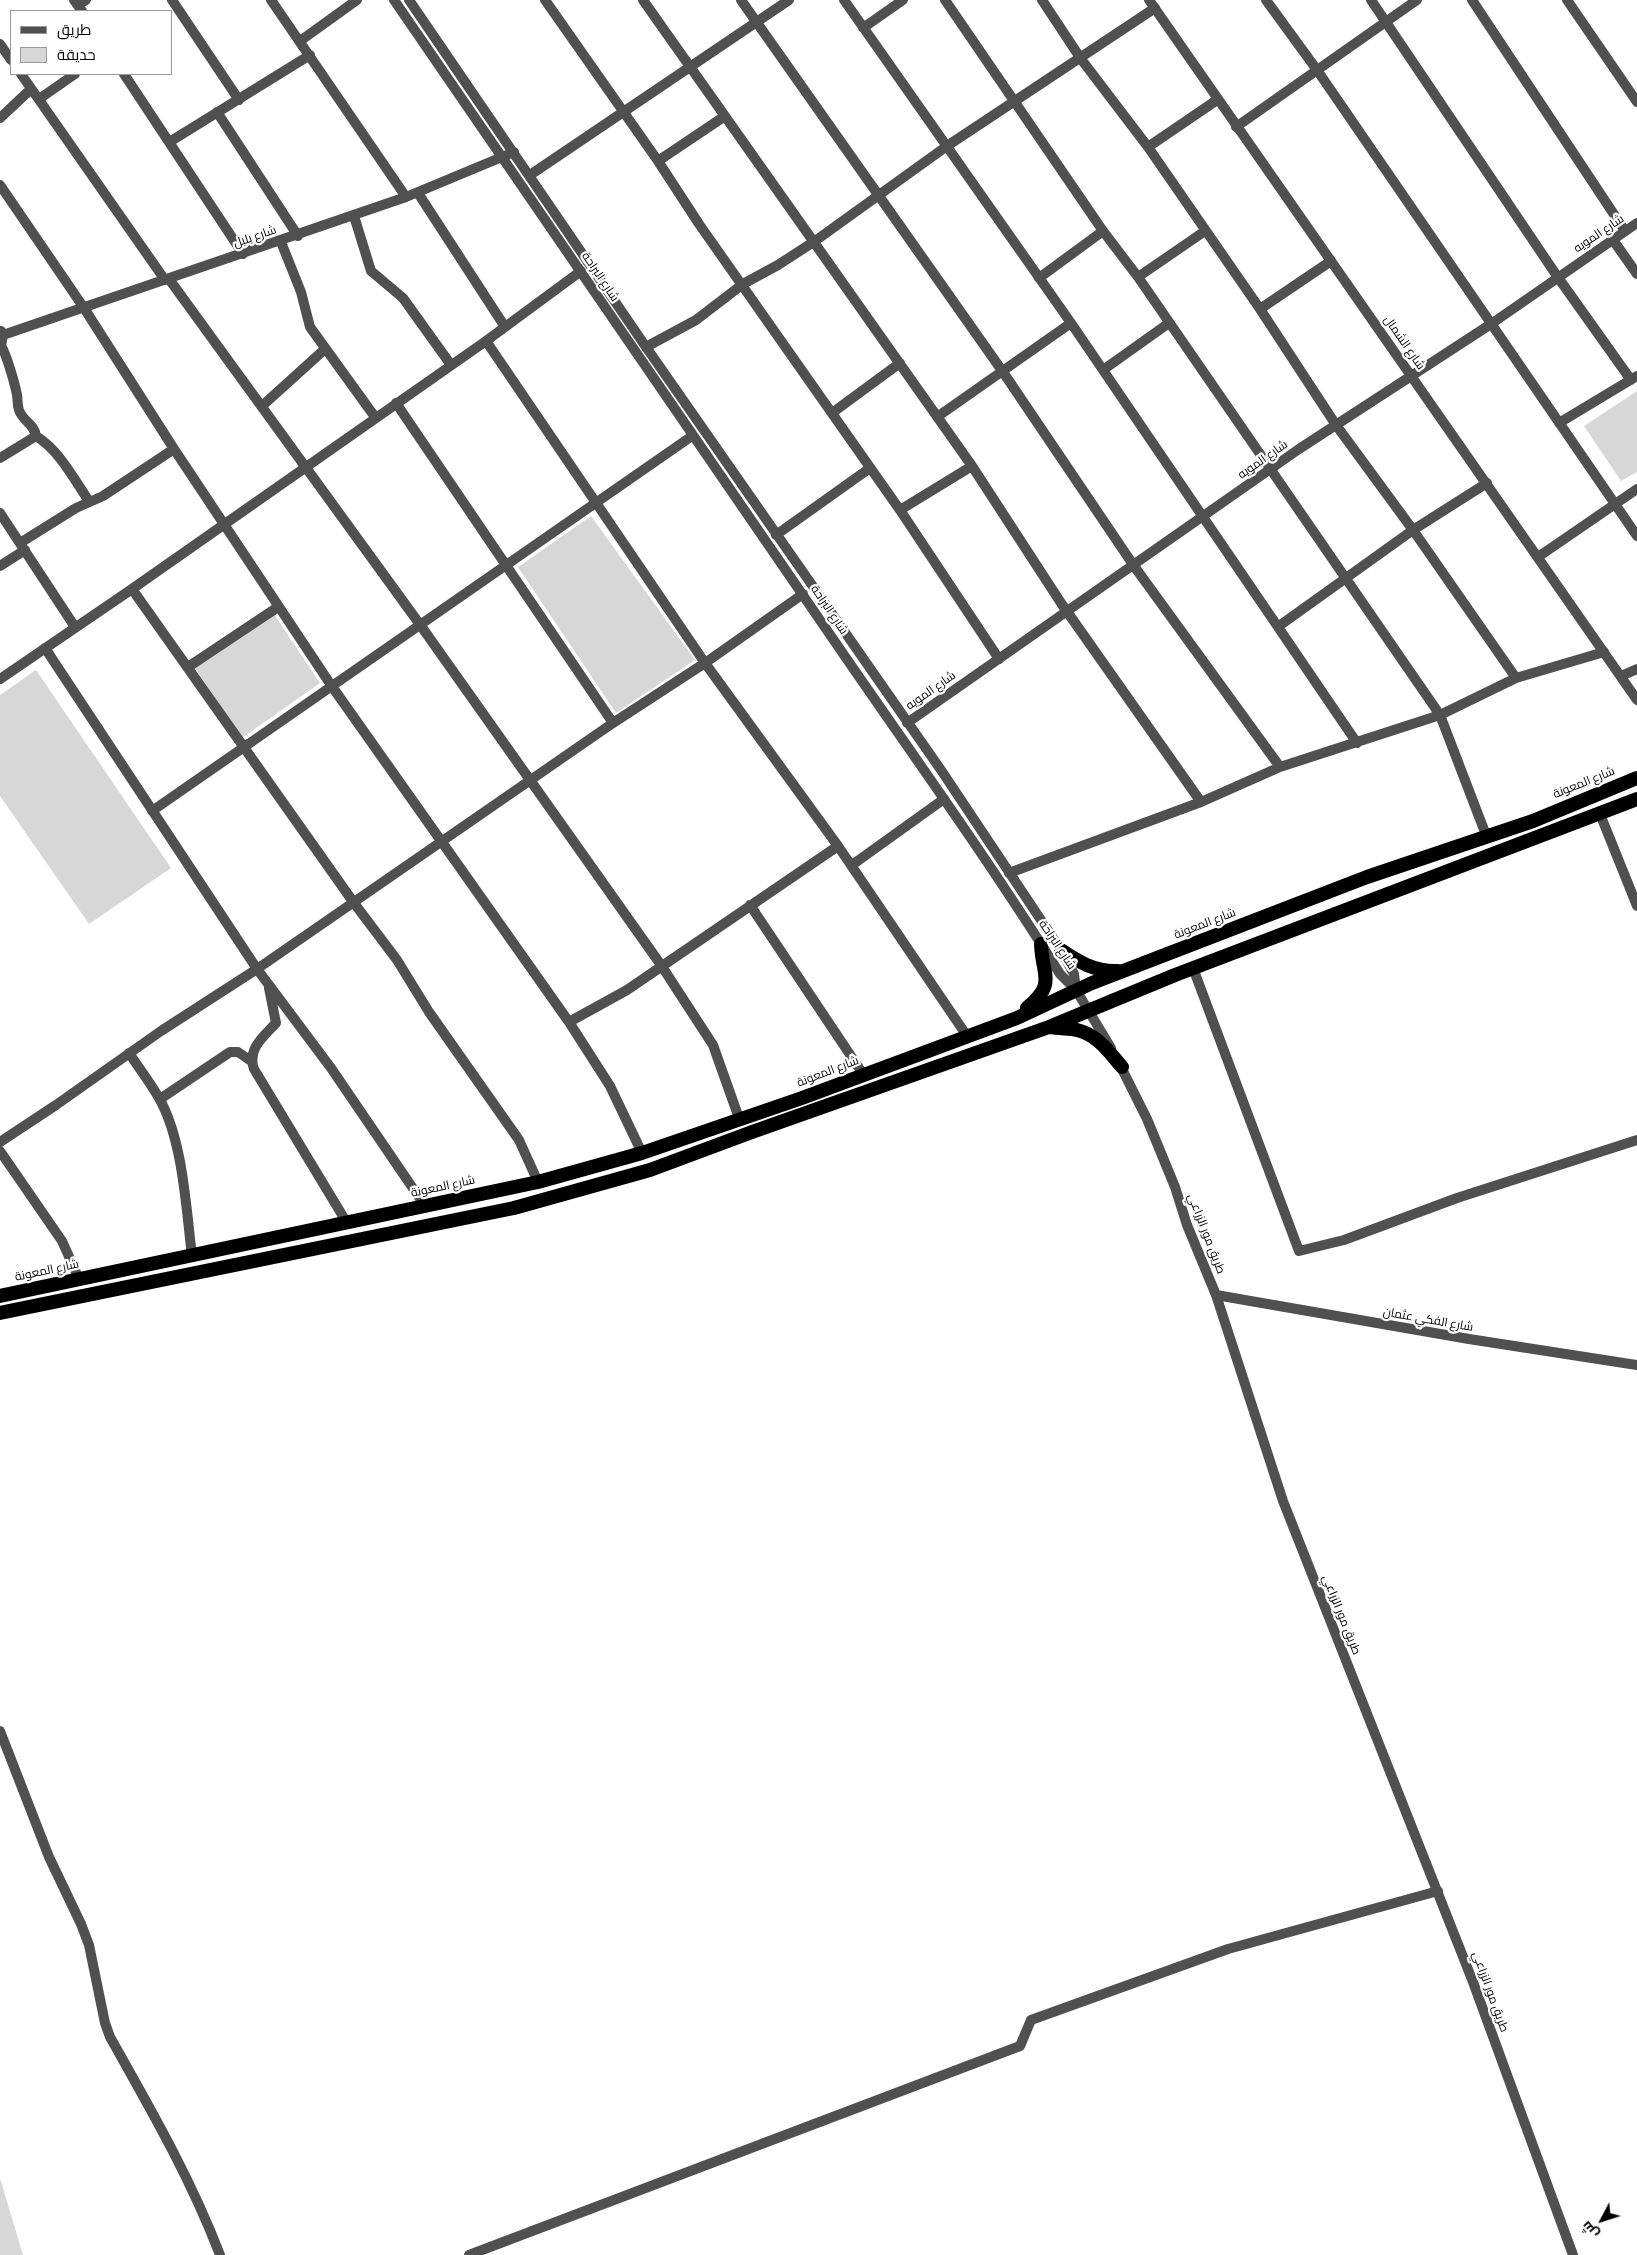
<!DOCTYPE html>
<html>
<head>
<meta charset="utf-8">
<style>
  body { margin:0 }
  #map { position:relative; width:1637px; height:2255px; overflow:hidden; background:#fff; font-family:Signika,Cairo,sans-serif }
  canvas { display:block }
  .legend { position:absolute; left:10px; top:10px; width:162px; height:65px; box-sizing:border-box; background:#fff; border:1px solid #999; margin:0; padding:6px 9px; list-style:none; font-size:15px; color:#000 }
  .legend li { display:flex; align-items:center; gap:10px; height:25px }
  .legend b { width:25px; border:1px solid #999 }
  .north { position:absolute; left:1577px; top:2195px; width:50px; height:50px; -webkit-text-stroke:4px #fff; paint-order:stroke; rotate:230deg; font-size:14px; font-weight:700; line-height:20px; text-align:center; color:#000 }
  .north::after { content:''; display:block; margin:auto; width:18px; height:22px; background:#000; clip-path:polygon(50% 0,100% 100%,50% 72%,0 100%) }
</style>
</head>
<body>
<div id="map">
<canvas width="1637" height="2255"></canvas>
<ul class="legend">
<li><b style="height:6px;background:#505050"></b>طريق</li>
<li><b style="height:14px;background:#d7d7d7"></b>حديقة</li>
</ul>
<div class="north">ش</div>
</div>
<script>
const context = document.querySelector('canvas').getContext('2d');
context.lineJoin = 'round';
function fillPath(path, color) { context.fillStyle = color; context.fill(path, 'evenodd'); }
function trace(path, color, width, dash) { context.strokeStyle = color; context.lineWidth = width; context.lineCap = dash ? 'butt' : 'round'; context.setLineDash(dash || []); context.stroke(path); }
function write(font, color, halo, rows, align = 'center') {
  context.font = font + ' Signika,Cairo,sans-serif'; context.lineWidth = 4.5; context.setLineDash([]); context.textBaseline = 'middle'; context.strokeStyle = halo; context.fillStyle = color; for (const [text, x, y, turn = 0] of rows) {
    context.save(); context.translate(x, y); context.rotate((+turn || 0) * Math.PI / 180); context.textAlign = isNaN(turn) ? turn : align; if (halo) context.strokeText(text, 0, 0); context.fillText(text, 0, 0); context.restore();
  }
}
fillPath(new Path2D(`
  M1637 391V472L1621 481 1584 426Z
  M591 516 695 660 616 713 518 567Z
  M274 614 320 683 242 738 195 668Z
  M36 670 171 868 89 924 0 796V695Z
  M0 2178 23 2255H0Z`), '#d7d7d7');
trace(new Path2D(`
  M74 0 82 11
  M172 0 239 100
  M271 0 406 197
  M545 0 658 161 699 224 900 510 999 659
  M643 0 972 466 1061 603 1201 802
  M741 0 1003 372 1134 566 1280 767
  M844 0 1071 323 1357 743
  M945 0 1103 231 1138 277 1440 715 1486 835
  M1042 0 1081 59 1148 147 1260 309 1336 425 1413 530 1516 678
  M1266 0 1317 70 1637 536
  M1371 0 1557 276 1631 380
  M1472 0 1625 231
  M1567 0 1637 102
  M78 5 86 0
  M863 28 903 0
  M300 41 357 0
  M0 44 11 60
  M21 74 165 280
  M124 74 243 254
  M39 99 75 74
  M217 112 298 236
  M0 118 31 89
  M1236 127 1417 0
  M171 141 310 55
  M1148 147 1217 100
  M658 161 725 116
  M530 175 789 0
  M0 185 84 308 174 449 331 685 569 1022 610 1086 642 1153
  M418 193 505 327
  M354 216 371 271 403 298 451 365
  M1613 240 1637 274
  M281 242 301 292 310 327 375 417
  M1138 277 1205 231
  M1039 278 1103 231
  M169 279 421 626 661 965 713 1045 740 1121
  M1260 309 1331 261
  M1 331 3 335 1 346C6 353 15 384 17 395 18 400 17 405 19 410 23 422 34 423 36 436 60 451 73 478 89 501
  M0 336 406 197 514 152
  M486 341 705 663 838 846 967 1036
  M646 347 696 320 743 284 778 265 815 241 947 146 1155 8
  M1103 370 1169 323
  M396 403 613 723
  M262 406 325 349
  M832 413 900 363
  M937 417 1071 323
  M1559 423 1637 376
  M0 458 36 436
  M900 510 972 466
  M0 513 75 627
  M776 535 870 468
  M20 543 76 508 103 496 174 449
  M1538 557 1637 489
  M0 566 25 550
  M132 589 354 903 397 960 429 1012 519 1140 538 1182
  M1279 626 1413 530 1487 483
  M188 667 278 607
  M1621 676 1637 669
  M0 679 132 589 486 341 581 271
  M152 811 692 436
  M1600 814 1637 906
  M852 865 944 799
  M1009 873 1201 802 1280 767 1440 715 1516 678 1604 652
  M750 905 863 1074
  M1193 968 1299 1251 1344 1240 1457 1198 1637 1140
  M269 988 276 1023C263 1037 247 1049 254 1069L347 1223
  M569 1022 627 990 838 846
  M129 1053C139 1068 150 1082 159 1098 183 1140 186 1208 192 1256
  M160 1099 230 1052H238L251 1061
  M0 1142 56 1105 161 1031 257 969 45 648
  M0 1151 62 1241 79 1279
  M425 1206 331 1068 257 969 613 723 705 663 803 594
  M0 1731 49 1857 81 1924 89 1945 105 2023 110 2037C150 2108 191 2179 220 2255
  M469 2255 1020 2046 1031 2020 1228 1949 1438 1891`), '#505050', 10);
trace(new Path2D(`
  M394 0C544 218 693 437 844 655 917 761 992 865 1060 974L1076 990 1111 1048
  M409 0 646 347 941 770 1061 950 1074 974 1076 990
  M1149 0 1637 700
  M907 723 1299 449 1491 324 1637 223
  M1119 1063 1147 1119 1175 1187 1187 1225 1216 1295 1283 1501 1473 1982 1573 2255
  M1216 1295 1469 1339 1637 1365`), '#505050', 10);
trace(new Path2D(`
  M1061 950C1079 962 1095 972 1118 971
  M1027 1008C1057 983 1042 976 1041 944
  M1050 1027C1059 1029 1069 1028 1077 1030 1098 1035 1109 1052 1122 1067
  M0 1296 538 1182 642 1153 802 1098 1017 1018 1092 983 1367 877 1533 821 1637 778
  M0 1313 514 1208 650 1170 752 1132 1049 1027 1175 975 1637 799`), '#000', 14);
write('12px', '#000', '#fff', [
  ["شارع المويه",1599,234,-34],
  ["شارع بلبل",255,237,-19],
  ["شارع البراحة",600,277,56],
  ["شارع الشمال",1404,343,55],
  ["شارع المويه",1263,460,-35],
  ["شارع البراحة",829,610,56],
  ["شارع المويه",931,691,-35],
  ["شارع المعونة",1584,783,-22],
  ["شارع المعونة",1205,924,-21],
  ["شارع البراحة",1057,945,56],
  ["شارع المعونة",828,1072,-21],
  ["شارع المعونة",443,1187,-12],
  ["طريق مور الزراعي",1206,1234,69],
  ["شارع المعونة",47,1271,-12],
  ["شارع الفكي عثمان",1428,1320,10],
  ["طريق مور الزراعي",1341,1615,68],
  ["طريق مور الزراعي",1490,1992,70]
]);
</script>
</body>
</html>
